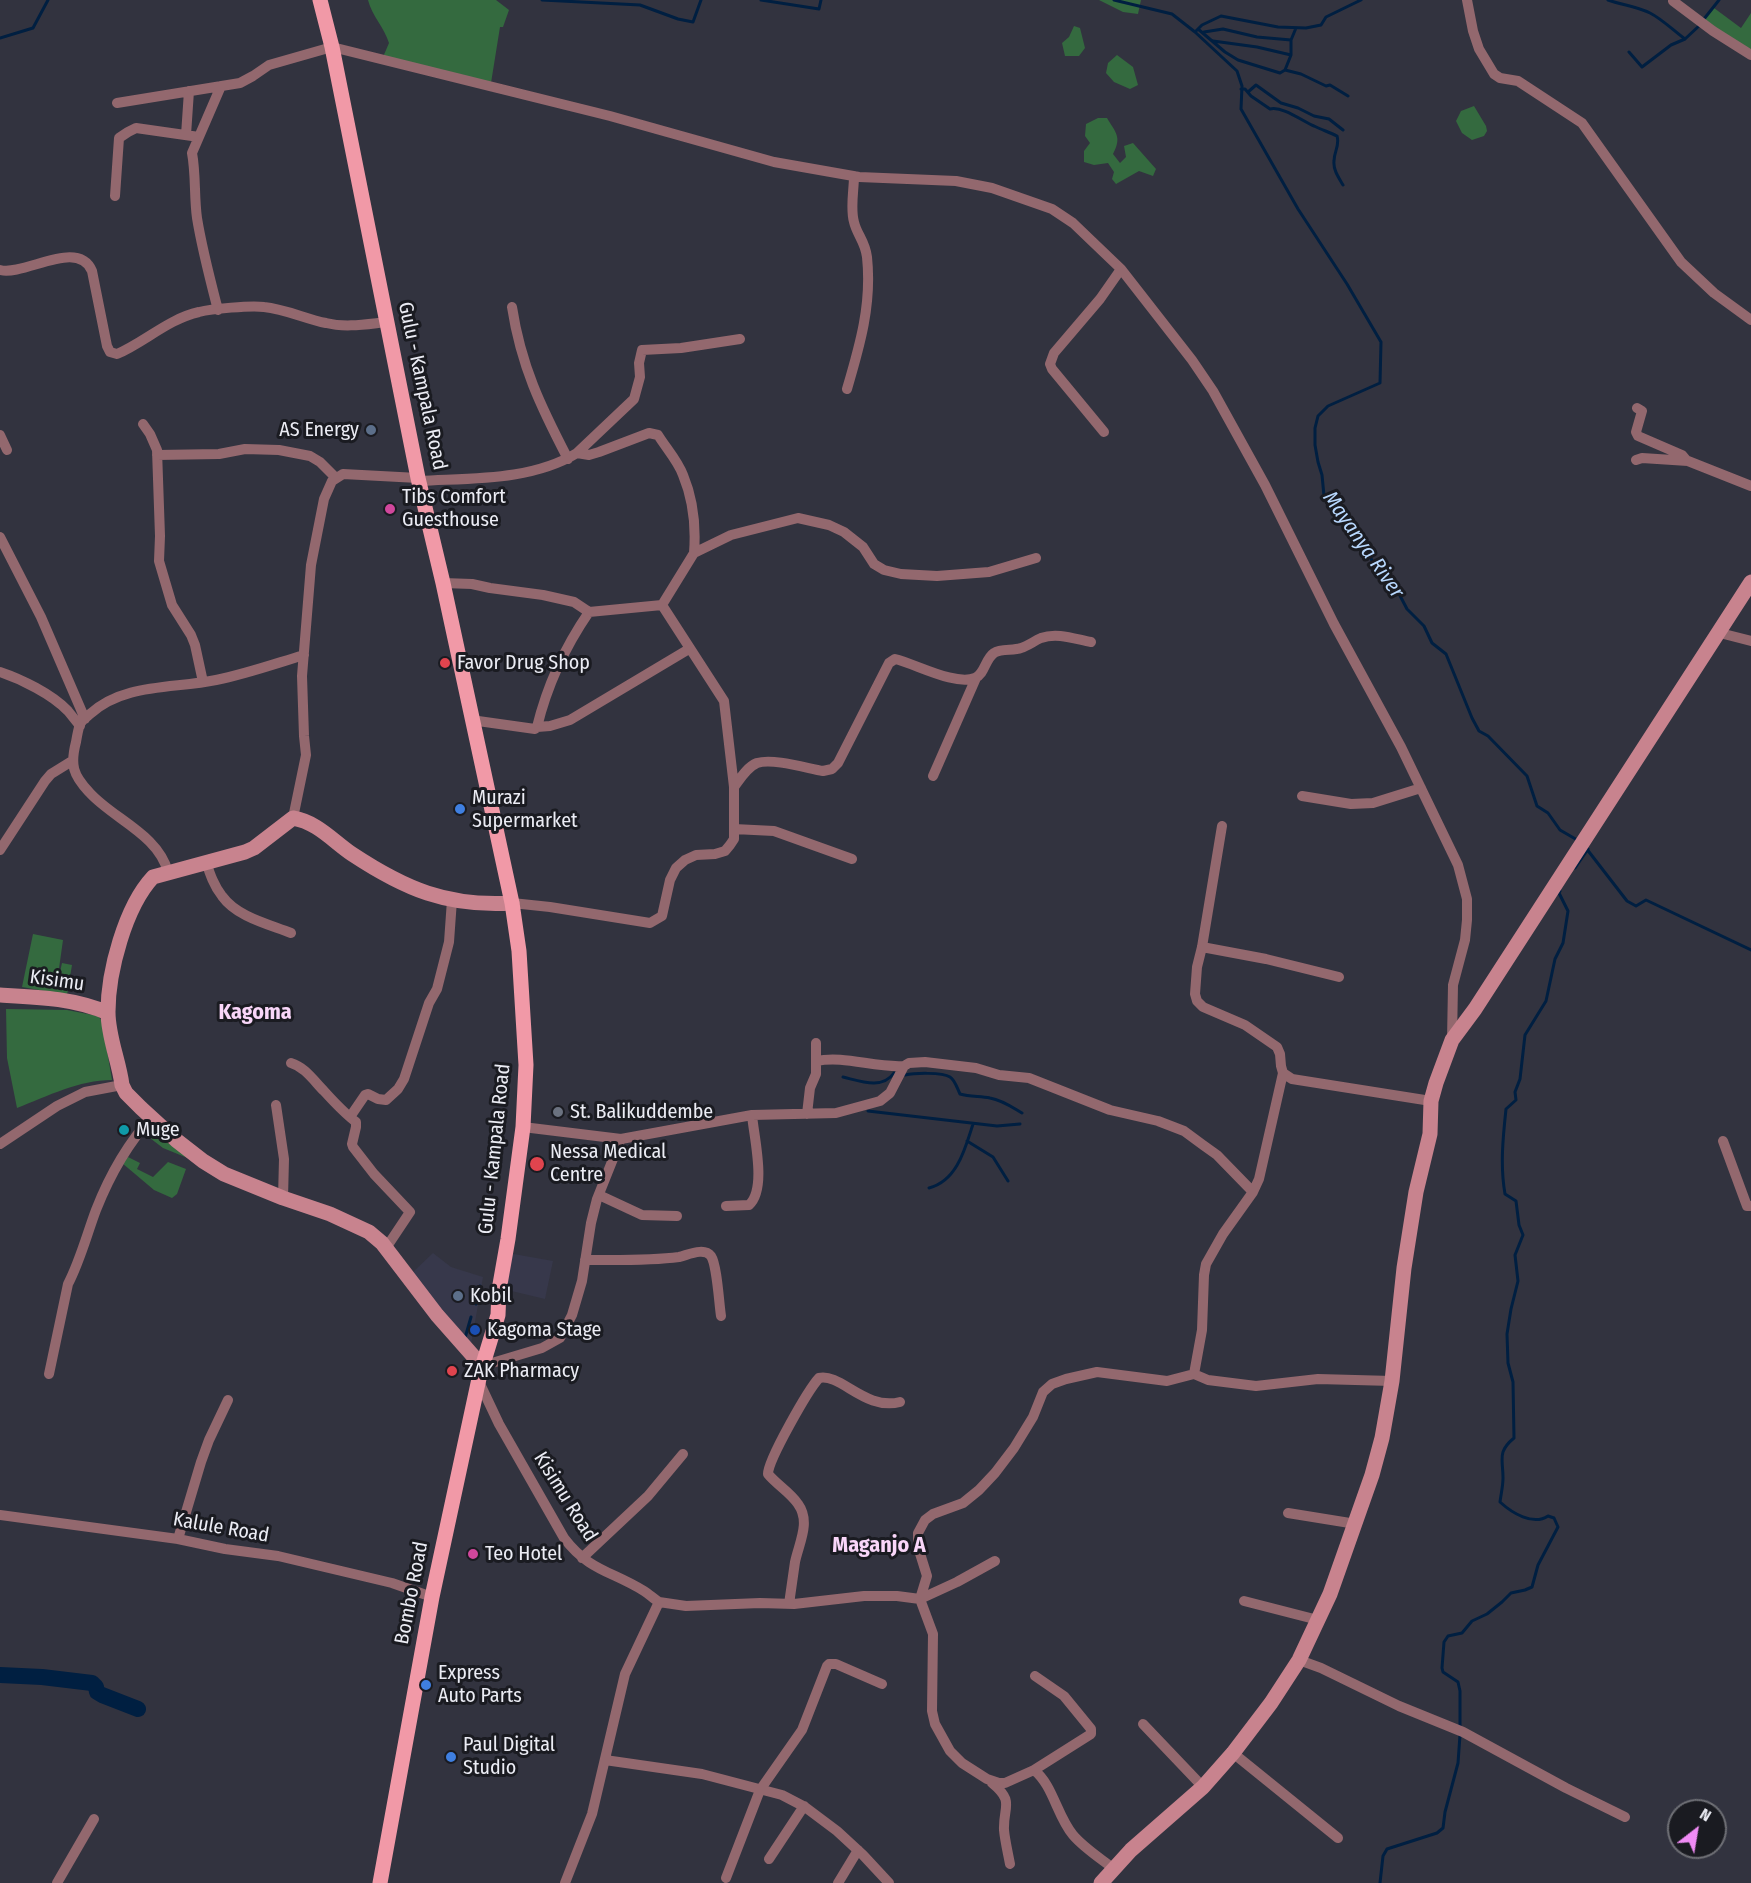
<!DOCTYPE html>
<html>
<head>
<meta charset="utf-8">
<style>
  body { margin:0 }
  #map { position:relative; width:1751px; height:1883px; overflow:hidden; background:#32333f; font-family:"Fira Sans Condensed",sans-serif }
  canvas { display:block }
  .north { position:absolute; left:1667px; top:1799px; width:60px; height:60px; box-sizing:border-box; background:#1a1b21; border:2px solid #6e6f75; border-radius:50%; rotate:31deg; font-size:16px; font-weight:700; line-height:24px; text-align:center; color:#ebecf4 }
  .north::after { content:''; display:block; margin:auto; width:21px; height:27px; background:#f08bf5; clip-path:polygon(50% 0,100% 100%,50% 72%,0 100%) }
</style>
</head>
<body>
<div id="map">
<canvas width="1751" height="1883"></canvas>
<div class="north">N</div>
</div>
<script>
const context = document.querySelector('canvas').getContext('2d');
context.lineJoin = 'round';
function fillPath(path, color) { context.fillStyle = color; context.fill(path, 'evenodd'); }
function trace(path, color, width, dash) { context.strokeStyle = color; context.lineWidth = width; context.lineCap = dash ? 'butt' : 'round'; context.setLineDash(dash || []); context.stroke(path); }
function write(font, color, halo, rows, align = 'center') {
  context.font = font + ' "Fira Sans Condensed",sans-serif'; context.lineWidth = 6; context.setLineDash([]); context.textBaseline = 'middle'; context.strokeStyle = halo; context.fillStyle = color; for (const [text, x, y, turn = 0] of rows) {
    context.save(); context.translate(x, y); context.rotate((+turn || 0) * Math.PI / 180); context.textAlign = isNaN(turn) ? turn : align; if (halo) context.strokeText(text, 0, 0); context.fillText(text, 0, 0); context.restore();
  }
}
fillPath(new Path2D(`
  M433 1253 451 1267 483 1277 470 1350 412 1273Z
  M508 1253 553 1261 545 1299 499 1288Z`), '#37384b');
fillPath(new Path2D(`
  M368 0H496L509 10 503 27H500L491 83 383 57 389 43C384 27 372 16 368 0Z
  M1099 0H1141L1138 14 1123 12Z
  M1714 8 1741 28 1751 13V53L1703 21Z
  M1074 26 1080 28 1085 48 1079 56H1065L1062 43 1069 37Z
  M1117 55 1133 67 1138 85 1130 89 1114 82 1106 73 1108 63Z
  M1474 106 1486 126 1487 131 1484 136 1472 140 1462 133 1456 121 1461 111Z
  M1098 118H1107C1116 133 1122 137 1113 154L1120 163 1126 157 1124 146 1133 143 1156 169 1153 176 1139 171 1116 184 1112 179 1114 172 1108 163 1094 165 1084 162V151L1090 143 1085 136 1086 124Z
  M33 934 63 940 56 990 62 963 72 965 67 995 22 987Z
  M6 1009 67 1010 98 1016 102 1021 112 1080C79 1080 48 1096 17 1108L7 1058Z
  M150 1130 190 1159 163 1148 146 1135Z
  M128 1157 140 1163 137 1169 153 1177 168 1162 186 1169 177 1194 172 1198 154 1190 122 1163Z`), '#346a3f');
trace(new Path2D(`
  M542 0 640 5 678 19 693 22 701 0
  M761 0 819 9 821 0
  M1114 0 1172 14 1195 32 1237 71 1242 86 1241 109 1298 209 1347 284 1381 342 1380 383 1328 406 1318 416 1315 428V445L1318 462 1322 475 1324 496 1347 526 1362 540 1381 579 1396 588 1407 609 1424 626 1432 643 1446 654 1472 718 1479 731 1488 736 1527 776 1537 806 1548 813 1560 830 1579 841
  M1608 0C1622 5 1636 6 1650 13 1662 19 1674 31 1685 39L1700 25
  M1704 19 1719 0
  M1198 29 1225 52 1238 60 1280 73 1285 70 1301 74 1326 86 1330 85 1348 96
  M1195 32 1202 25 1221 16 1278 27 1306 28 1321 25 1326 17 1361 0
  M1204 32 1223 29 1257 37 1291 40
  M0 38 33 28 48 0
  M1213 41 1257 47 1291 55
  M1629 52 1642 67 1671 45 1685 39
  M1285 70 1291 55V40L1296 28
  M1241 89H1245L1251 96 1270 109C1283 106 1302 121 1314 126 1322 130 1329 132 1337 136 1340 146 1334 151 1334 161 1333 170 1339 178 1343 185
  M1248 92 1256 85 1281 103 1298 108 1314 116 1329 119 1343 130
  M1586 848 1627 901 1636 906 1646 900 1751 950
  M1575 868 1588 849
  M903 1074 905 1075C914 1073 942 1072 950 1077 955 1080 957 1088 960 1094 970 1097 980 1096 990 1098 1002 1100 1012 1107 1022 1113
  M843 1077C860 1081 882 1090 894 1073
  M868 1111 997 1126 1020 1124
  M967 1141 993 1157 1008 1181
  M929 1188C957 1181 965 1149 973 1124
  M476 1304 480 1286
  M465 1338 471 1317
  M1460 1728V1691L1458 1682 1443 1672 1442 1668 1444 1642 1448 1636 1462 1633 1472 1621 1487 1614 1502 1602 1511 1593 1525 1590 1532 1587 1538 1565 1558 1527 1554 1518 1548 1516C1533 1526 1512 1513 1500 1502 1501 1494 1503 1486 1503 1478 1503 1459 1497 1452 1514 1438L1513 1382 1508 1363 1507 1334 1511 1309 1518 1281 1515 1255 1523 1235 1519 1225 1516 1201 1505 1194C1500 1166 1503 1137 1506 1109L1516 1100 1515 1092 1520 1079 1525 1035 1546 1001 1555 959 1563 943 1568 911 1559 893 1560 891
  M1380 1883 1383 1856 1387 1849 1437 1833 1443 1828 1445 1812 1458 1763 1460 1735`), '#001f41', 3);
trace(new Path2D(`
  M0 1675 42 1677 92 1683 96 1687 97 1692 102 1695 138 1709`), '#001f41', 16);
trace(new Path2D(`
  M1467 0 1473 31 1479 49 1494 74 1500 78 1518 81 1582 123 1681 262 1714 293 1751 320
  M1673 1 1713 31 1751 55
  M117 103 240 83 253 76 269 65 332 47 610 116 774 162 859 177 956 181 992 188 1052 209 1073 223 1121 269 1192 360 1213 391 1265 485 1334 624 1401 747 1458 865 1467 899V920L1465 940 1453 985 1452 1040
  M186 135 189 91
  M115 196 119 138 128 132 136 128 199 137
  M0 270C25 276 78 238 92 271L107 346 110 352 117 354C145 342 168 319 199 312 211 309 251 305 264 307 285 309 306 319 326 323 346 328 367 324 387 322
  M512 307C521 366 541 407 568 459
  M218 310C210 279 202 249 197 218 194 197 196 174 192 153L221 86
  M847 389C860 345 872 304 867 257 865 241 857 235 854 222 850 208 854 190 854 176
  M1637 408 1642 411 1636 432 1638 436 1682 455 1687 461
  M143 424 150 434 157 450 160 536 159 561 172 605 191 635 195 645 203 682
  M1104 432 1052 369 1050 364 1054 353 1100 299 1121 269
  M0 435 7 450
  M577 453 589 455 599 452 649 433 658 435C666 448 678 461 683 475 693 499 696 527 694 553
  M157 455 219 454 245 449 279 450 310 456 320 462 336 478
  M1636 460 1642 458 1688 461 1751 486
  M420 481C471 478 531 481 577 453L634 399 640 377 639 363 642 350 681 348 740 339
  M0 537 41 617 85 719
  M443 583 472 584 490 588 543 595 574 602 589 612
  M662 605 694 553 731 535 798 518 829 525 844 532 863 547 874 564 884 570 901 574 937 576 989 572 1036 558
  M1720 633 1751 641
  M0 672C21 679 52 694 68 711 72 716 76 721 80 726
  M471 720 535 729 537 727C547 686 565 647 589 612L662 605
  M537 727 550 726 570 720 689 649
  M933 776 976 678
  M734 787C740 779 747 767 757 763 773 758 806 768 823 771L832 769 838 763 889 663 895 659C916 664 955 686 975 678 985 674 985 659 994 653 1001 648 1013 651 1021 648 1028 646 1034 641 1041 638 1057 632 1075 639 1091 642
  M1302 796 1351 804 1373 803 1421 788
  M293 818 306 755 304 736 302 676 311 565 324 499 332 481 343 474 418 478
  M1222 826 1202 947 1197 967 1195 994 1197 1001 1203 1007 1245 1025 1277 1047 1280 1054 1281 1066 1283 1073 1292 1079 1431 1101
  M734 829 774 831 852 859
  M0 850 45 781 51 774 72 761
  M206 862C210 874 214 886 222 896 237 917 268 924 291 933
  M168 872C158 834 113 819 89 792 73 775 70 765 76 742 77 736 78 730 80 724 82 720 86 718 90 714 124 683 173 689 216 680 246 674 274 664 304 655
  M512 903 550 907 650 923 662 916 670 880 676 868 685 860 696 855 715 854 725 851 730 845 734 839V787L724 701 662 605
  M1202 947 1266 959 1339 977
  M816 1061C845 1055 874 1068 904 1066
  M291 1063C305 1067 314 1081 324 1091 334 1102 344 1113 356 1122V1127L352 1144 353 1147 374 1174 410 1212 386 1248
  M276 1105 284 1159 283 1198
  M807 1114 810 1088 816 1074V1043
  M350 1117 365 1095 368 1094 378 1099 386 1100 398 1089 404 1079 429 1003 437 989 449 942 452 900
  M523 1127 621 1139 752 1115 836 1113 880 1101 890 1093 904 1066 909 1063 925 1062 976 1068 999 1075 1029 1078 1110 1110 1158 1121 1184 1131 1203 1145 1217 1155 1253 1192
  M1723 1141 1744 1198 1747 1206H1751
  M0 1144 57 1106 85 1092 122 1085
  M599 1195 642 1215 677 1216
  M726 1206 749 1205C767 1189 754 1138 752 1115
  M585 1260C616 1260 649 1261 679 1257 688 1255 704 1247 711 1256 717 1265 719 1303 721 1316
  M482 1366 542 1348 560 1338 572 1315 582 1281 591 1223 597 1199 621 1139
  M49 1374 68 1284C80 1261 87 1234 96 1210 109 1177 128 1143 152 1117
  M1194 1374 1202 1330 1204 1275 1206 1264 1223 1234 1253 1192 1259 1179 1283 1073
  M480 1380 481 1386 499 1424 564 1538C589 1571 612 1571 644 1591 649 1594 654 1599 659 1602
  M1288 1513 1356 1524
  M0 1515 178 1539 225 1549 278 1556 392 1583 432 1597
  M178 1539 201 1462 209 1440 228 1400
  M582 1558 648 1496 683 1454
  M1244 1601 1318 1620
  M789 1604C791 1590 793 1576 795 1562 799 1543 811 1522 798 1504 790 1492 777 1485 768 1474 768 1460 808 1390 819 1378 841 1373 865 1411 900 1402
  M1299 1660 1321 1668 1399 1706 1463 1732 1566 1788 1625 1817
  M1143 1724 1203 1787
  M1233 1753 1338 1838
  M605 1760 702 1774 782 1795 805 1807 837 1831 863 1855 889 1883
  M1034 1770 1091 1734V1729L1064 1696 1035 1676
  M992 1783C1015 1802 1003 1806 1004 1830 1005 1841 1008 1853 1010 1864
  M769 1859 804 1806
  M1114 1869C1100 1858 1084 1848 1073 1835 1057 1816 1053 1785 1034 1770L1005 1783H999L987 1779 962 1763 950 1751 935 1724 932 1711 933 1634 920 1599 927 1576 918 1547V1533L925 1520 933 1514 963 1503 979 1490 995 1473 1014 1448 1033 1417 1043 1392 1052 1384 1066 1379 1097 1372 1167 1381 1194 1374 1208 1380 1256 1386 1318 1379 1392 1381
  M726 1878 760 1790 802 1730 827 1666 829 1664H836L882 1684
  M57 1883 94 1819
  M565 1883 592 1814 625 1674 659 1602 686 1606 760 1603 794 1604 864 1596H897L920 1599 957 1582 995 1561
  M838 1883 858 1850`), '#93686e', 10);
trace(new Path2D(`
  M0 995C37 997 74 998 108 1013
  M482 1366 437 1315 382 1243 369 1232 330 1214 283 1198 224 1174 203 1161 176 1140 141 1108 126 1093 122 1085C119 1061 108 1037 108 1012 108 972 125 907 153 877L245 852 254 848 293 818C317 822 333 841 352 854 405 889 447 907 512 903
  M1101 1883 1131 1850 1203 1787 1233 1753 1271 1703 1299 1660 1330 1594 1372 1475 1382 1438 1392 1381 1404 1268 1416 1192 1430 1134 1431 1101 1436 1083 1452 1040 1475 1009 1751 582`), '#c8838e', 15);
trace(new Path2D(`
  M320 0 332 47 418 478 443 583 512 903 519 951 526 1065 523 1127 508 1239 499 1290 498 1315 480 1374 432 1597 380 1883`), '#f199a7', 15);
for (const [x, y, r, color] of [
  [371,430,6,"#5c6f8a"],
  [390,509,6,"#d1479c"],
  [445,663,6,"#e0444e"],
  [460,809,6,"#3f7fe0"],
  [558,1112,6,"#6b7280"],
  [124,1130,6,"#0f9aa8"],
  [537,1164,8,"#e0444e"],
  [458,1296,6,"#5c6f8a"],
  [475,1330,6,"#1a4fb4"],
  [452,1371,6,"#e0444e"],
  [473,1554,6,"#d1479c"],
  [426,1685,6,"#3f7fe0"],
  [451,1757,6,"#3f7fe0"]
]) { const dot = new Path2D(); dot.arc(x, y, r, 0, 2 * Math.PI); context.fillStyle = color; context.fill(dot); trace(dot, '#1a1b21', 2); }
write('20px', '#ebecf4', '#1a1b21', [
  ["Gulu - Kampala Road",422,386,78],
  ["Kisimu",57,981,8],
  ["Gulu - Kampala Road",495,1149,-84],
  ["Kisimu Road",565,1497,58],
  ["Kalule Road",221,1528,10],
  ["Bombo Road",412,1593,-79]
]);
write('20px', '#ebecf4', '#1a1b21', [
  ["AS Energy",359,430,"right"],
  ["Tibs Comfort",402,497],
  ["Guesthouse",402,520],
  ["Favor Drug Shop",457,663],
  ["Murazi",472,798],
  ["Supermarket",472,821],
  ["St. Balikuddembe",570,1112],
  ["Muge",136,1130],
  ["Nessa Medical",550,1152],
  ["Centre",550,1175],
  ["Kobil",470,1296],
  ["Kagoma Stage",487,1330],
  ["ZAK Pharmacy",464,1371],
  ["Teo Hotel",485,1554],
  ["Express",438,1673],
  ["Auto Parts",438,1696],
  ["Paul Digital",463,1745],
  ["Studio",463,1768]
], 'left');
write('italic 21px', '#b8d8fe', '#1a1b21', [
  ["Mayanya River",1363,545,55]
]);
write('bold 22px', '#f9d6f9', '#1a1b21', [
  ["Kagoma",255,1013],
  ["Maganjo A",879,1546]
]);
</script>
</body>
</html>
